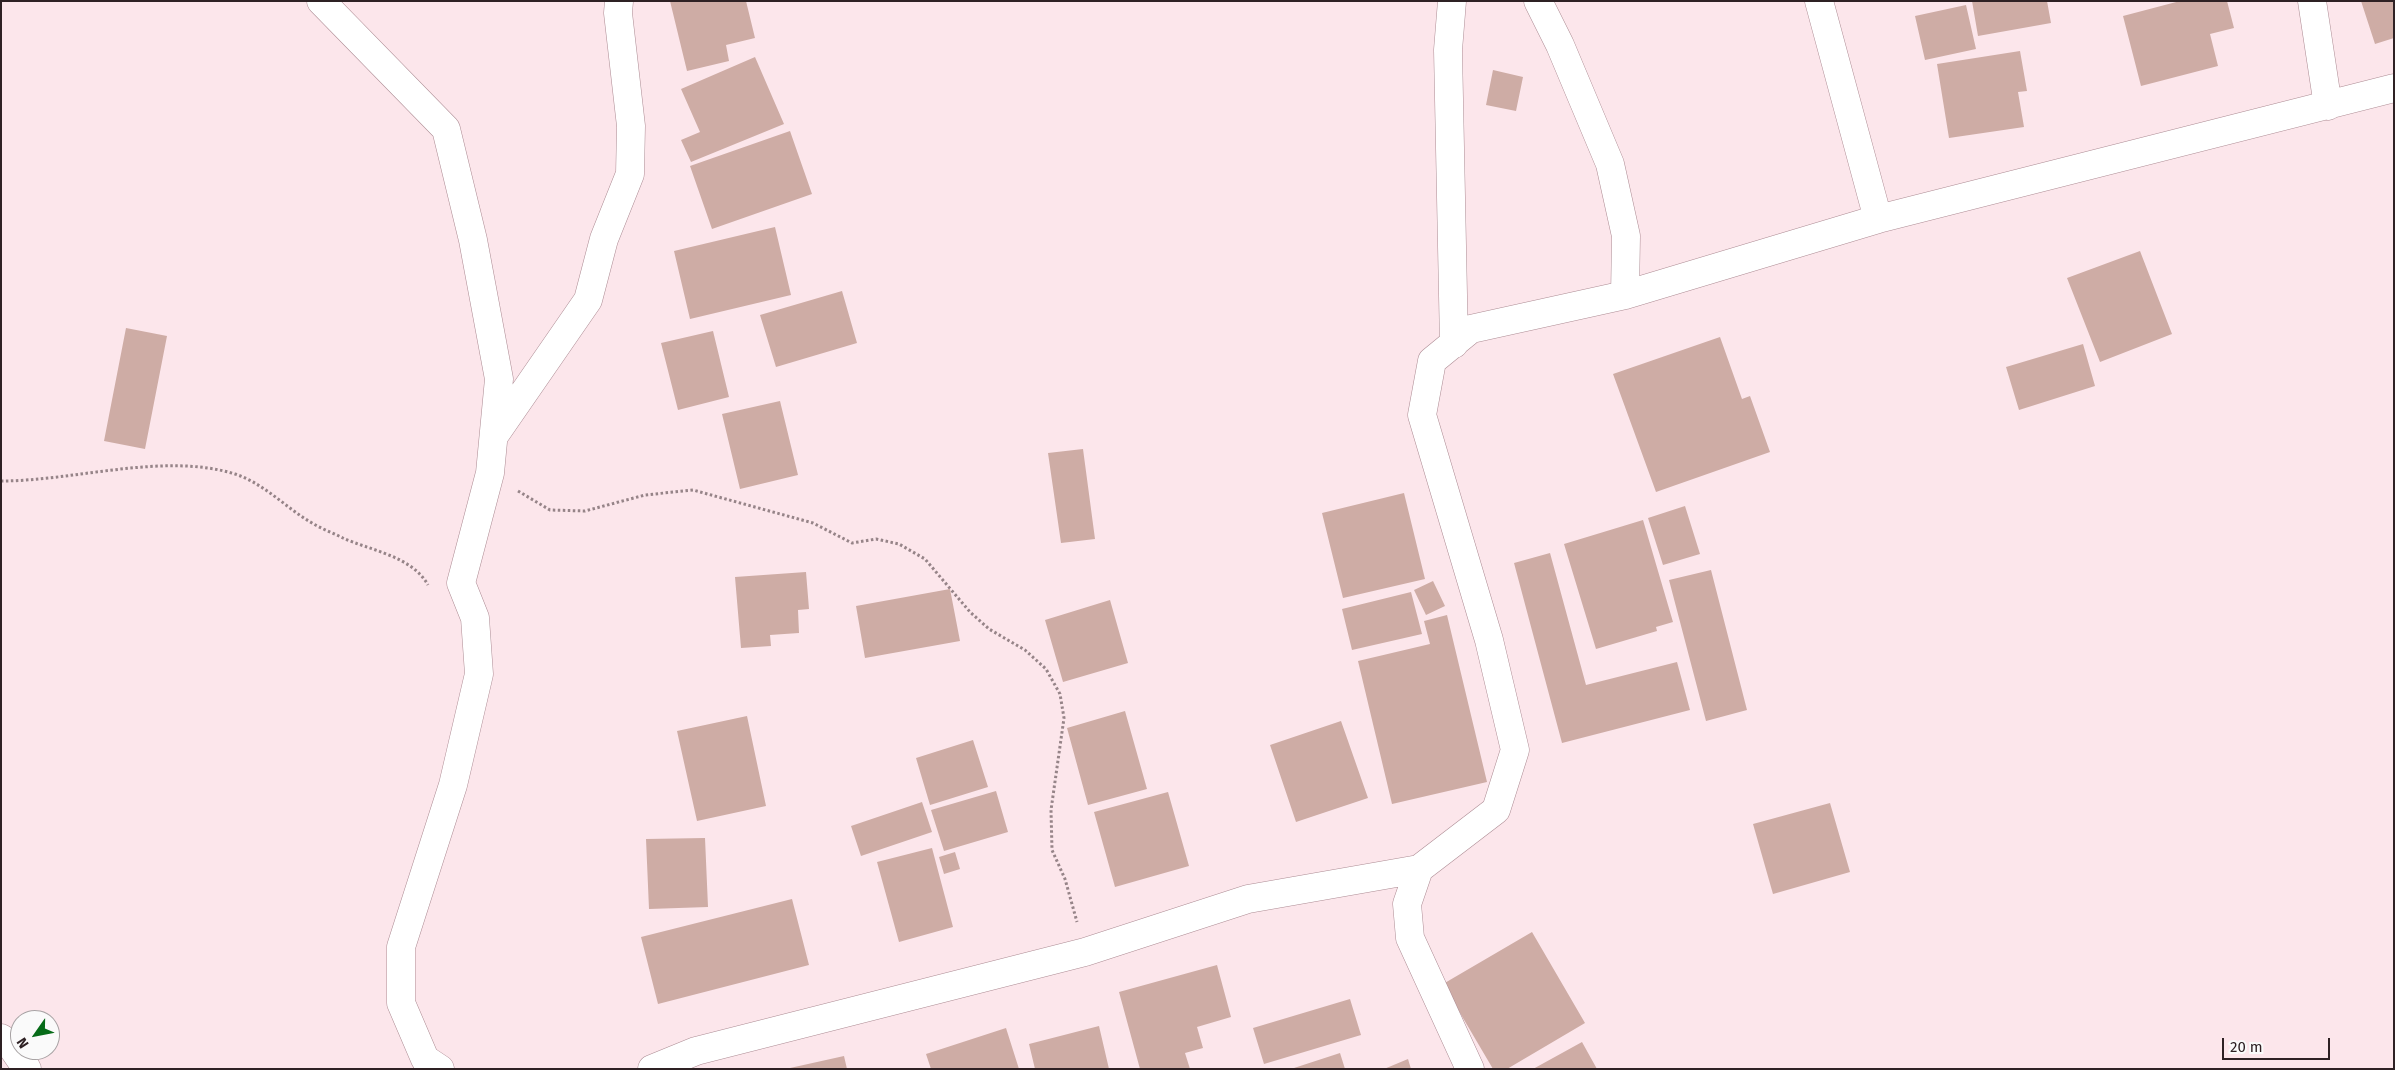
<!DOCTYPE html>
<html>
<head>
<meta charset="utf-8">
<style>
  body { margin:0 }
  #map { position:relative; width:2395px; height:1070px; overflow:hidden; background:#fce6eb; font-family:"Fira Sans",sans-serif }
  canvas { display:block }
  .frame { position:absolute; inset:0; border:2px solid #2e2124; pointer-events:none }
  .north { position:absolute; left:10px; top:1010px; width:50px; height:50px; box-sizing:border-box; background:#fafafa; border:1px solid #a8a3a4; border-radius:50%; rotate:237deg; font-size:14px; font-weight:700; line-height:20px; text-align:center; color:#2e2124 }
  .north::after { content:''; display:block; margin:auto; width:18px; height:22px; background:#066b18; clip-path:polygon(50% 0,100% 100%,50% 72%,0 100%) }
  .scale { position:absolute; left:2222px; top:1038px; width:108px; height:22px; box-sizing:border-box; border:2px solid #2e2124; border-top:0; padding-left:6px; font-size:15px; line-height:18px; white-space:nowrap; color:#2e2124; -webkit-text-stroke:4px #fafafa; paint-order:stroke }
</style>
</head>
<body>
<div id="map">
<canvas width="2395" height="1070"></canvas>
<div class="frame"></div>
<div class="north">N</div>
<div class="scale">20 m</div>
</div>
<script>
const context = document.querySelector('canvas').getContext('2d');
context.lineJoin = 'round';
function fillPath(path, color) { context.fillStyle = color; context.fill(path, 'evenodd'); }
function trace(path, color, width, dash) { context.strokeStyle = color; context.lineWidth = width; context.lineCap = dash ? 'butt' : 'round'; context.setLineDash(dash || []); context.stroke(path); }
fillPath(new Path2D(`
  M670 1H746L755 38 726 45 729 61 687 71Z
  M1972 1H2047L2051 23 1978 36Z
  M2180 1H2227L2234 28 2210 34 2218 66 2141 86 2123 16Z
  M2361 1H2394V38L2375 44Z
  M1966 5 1976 49 1925 60 1915 16Z
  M2020 51 2027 91 2018 92 2024 127 1949 138 1937 64Z
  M755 57 784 124 691 162 681 140 700 132 681 89Z
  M1493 70 1523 77 1516 111 1486 105Z
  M790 131 812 194 712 229 690 166Z
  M775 227 791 295 690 319 674 251Z
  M2140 251 2172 334 2100 362 2067 278Z
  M842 291 857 343 776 367 760 315Z
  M126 328 167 336 145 449 104 441Z
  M713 331 729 397 678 410 661 343Z
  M1720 337 1742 399 1750 396 1770 452 1656 492 1613 374Z
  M2083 344 2095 386 2019 410 2006 367Z
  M780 401 798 475 740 489 722 414Z
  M1083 449 1095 539 1061 543 1048 453Z
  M1404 493 1425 579 1343 598 1322 513Z
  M1685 506 1700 554 1663 565 1648 518Z
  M1643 520 1673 622 1656 627 1657 631 1596 649 1564 544Z
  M1550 553 1586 685 1677 662 1690 710 1562 743 1514 563Z
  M1711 570 1747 710 1706 721 1669 580Z
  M806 572 809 609 798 610 799 633 770 635 771 646 741 648 735 577Z
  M1433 581 1445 606 1426 615 1414 590Z
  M950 589 960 641 865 658 856 606Z
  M1411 592 1422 634 1352 650 1342 609Z
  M1110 600 1128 663 1063 682 1045 620Z
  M1447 615 1487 782 1392 804 1358 661 1430 644 1424 621Z
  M1125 711 1147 789 1088 805 1067 728Z
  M747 716 766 806 697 821 677 731Z
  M1341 721 1368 798 1296 822 1270 745Z
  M973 740 988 787 930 805 916 758Z
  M996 791 1008 832 944 851 931 810Z
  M1168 792 1189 866 1115 887 1094 812Z
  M922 802 932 832 861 856 851 826Z
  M1830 803 1850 872 1773 894 1753 824Z
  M705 838 708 907 649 909 646 839Z
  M932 848 953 927 899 942 877 862Z
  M955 852 960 869 944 874 939 857Z
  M792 899 809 965 658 1004 641 937Z
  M1532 932 1585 1023 1507 1069H1493L1443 984Z
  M1217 965 1231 1017 1197 1027 1203 1048 1185 1053 1190 1069H1140L1119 992Z
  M1350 999 1361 1035 1264 1064 1253 1028Z
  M1099 1026 1109 1069H1035L1029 1044Z
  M1006 1028 1019 1069H931L926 1054Z
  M1582 1042 1597 1069H1533Z
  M1340 1053 1345 1069H1294V1068Z
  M844 1056 847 1069H791L790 1068Z
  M1408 1059 1411 1069H1384Z`), '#ceaca5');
const street = new Path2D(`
  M321 1 446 129 473 240 499 379 490 473 461 583 475 618 479 674 453 785 401 947V1003L425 1059 440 1069
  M1452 1 1448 50 1454 344
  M1538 1 1560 45 1610 164 1626 236 1625 295
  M1819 1 1878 219
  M2312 1 2328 106
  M494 436 588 300 604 239 630 174 631 126 618 13 619 1
  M1 1038 9 1043 27 1069
  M652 1069 696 1051 1085 952 1248 899 1419 869
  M1470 1069 1410 938 1407 904 1419 869 1496 810 1515 750 1489 640 1422 415 1432 361 1471 329 1625 295 1878 219 2394 88`);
trace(street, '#ad8c94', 29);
trace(new Path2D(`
  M1 481C75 481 164 452 235 474 265 484 286 508 312 523 322 529 333 533 343 538 369 550 412 556 428 585
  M518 491 550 510 585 511 645 495 693 490 813 523 852 543 876 539 899 544 925 559 970 612 989 629 1025 650 1046 669 1060 694 1064 718 1051 810 1052 850 1065 879 1077 922`), '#968488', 3, [2.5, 2.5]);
trace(street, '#fff', 28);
</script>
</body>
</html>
